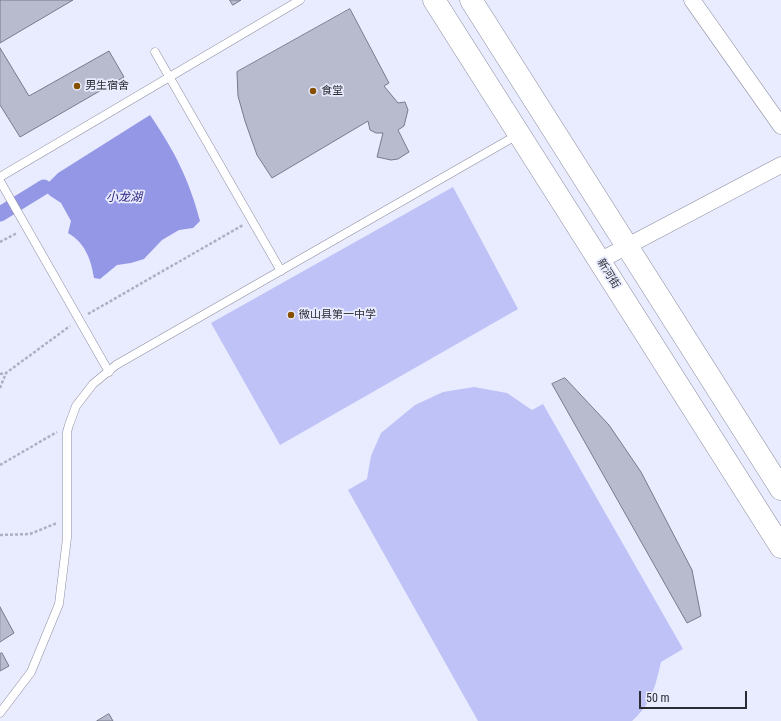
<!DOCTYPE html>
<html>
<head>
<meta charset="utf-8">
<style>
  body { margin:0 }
  #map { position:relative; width:781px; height:721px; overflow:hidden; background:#e9ebff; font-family:"Roboto Condensed",sans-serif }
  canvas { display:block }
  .scale { position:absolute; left:639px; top:691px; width:108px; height:18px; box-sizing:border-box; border:2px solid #2a2b32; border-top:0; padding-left:5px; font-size:12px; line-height:14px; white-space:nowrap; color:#2a2b32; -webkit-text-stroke:3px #e9ebff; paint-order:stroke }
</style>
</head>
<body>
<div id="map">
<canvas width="781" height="721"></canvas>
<div class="scale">50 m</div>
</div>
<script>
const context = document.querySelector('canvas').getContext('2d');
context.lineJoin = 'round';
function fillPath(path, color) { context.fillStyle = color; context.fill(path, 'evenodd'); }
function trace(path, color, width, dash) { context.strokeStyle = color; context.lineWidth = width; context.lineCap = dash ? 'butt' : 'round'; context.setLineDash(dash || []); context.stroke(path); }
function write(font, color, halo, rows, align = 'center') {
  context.font = font + ' "Roboto Condensed","Noto Sans SC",sans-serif'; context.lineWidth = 3.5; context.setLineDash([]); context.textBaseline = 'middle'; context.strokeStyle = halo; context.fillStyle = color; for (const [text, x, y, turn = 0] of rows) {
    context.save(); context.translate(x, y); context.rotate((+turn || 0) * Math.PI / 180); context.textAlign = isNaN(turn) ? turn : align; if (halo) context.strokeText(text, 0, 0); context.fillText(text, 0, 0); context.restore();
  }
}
fillPath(new Path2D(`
  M453 187 518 309 280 445 211 323Z
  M474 387 507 393 532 410 543 404 683 649 661 662C655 687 652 703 632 721H478L348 490 367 479 371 456 381 433 415 405 443 392Z`), '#bec2f6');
fillPath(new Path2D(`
  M150 115C174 150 189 179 200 221L193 228 179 230 162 240 144 259 131 263 117 265 100 279 94 278C91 259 85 243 68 233L71 221 61 203 49 195 44 187 58 173Z`), '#9497e5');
trace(new Path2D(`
  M0 214 44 187`), '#9497e5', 15);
const building = new Path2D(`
  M2 0H73L0 43V1Z
  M230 0H241L233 5Z
  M350 9 389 83 384 86 398 103 405 102 408 110 404 126 398 130 409 152 398 159 391 160 377 157 383 133H376L370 130 368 121 272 178 257 155 245 121 238 96 237 72Z
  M0 48 29 96 109 51 124 77 20 137 0 105Z
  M565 378 609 425 641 472 692 570 701 616 687 623 552 384Z
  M0 607 14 633 0 642Z
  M2 653 9 666 0 671V654Z
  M109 714 113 721H97Z`);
fillPath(building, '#b8bacd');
trace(building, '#787a8c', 1);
const service = new Path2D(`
  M155 52 281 271
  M0 177 300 0
  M0 181 109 372
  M0 713 31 672 59 604 67 538V432L69 425 76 406 93 384 116 365 519 134`);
const minor = new Path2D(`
  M692 0 781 126
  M599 261 781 165`);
const secondary = new Path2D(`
  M434 0 781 547
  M471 0 781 489`);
trace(service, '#8b8d9f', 9);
trace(minor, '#8b8d9f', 17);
trace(secondary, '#8b8d9f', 23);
trace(new Path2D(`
  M0 242 17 233
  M88 314 243 225
  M0 374 6 373
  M0 388 6 373 70 326
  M0 465 57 432
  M0 535 30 534 57 523`), '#aeb0c0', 2.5, [3, 2]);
trace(service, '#fff', 8);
trace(minor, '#fff', 16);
trace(secondary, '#fff', 22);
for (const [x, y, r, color] of [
  [77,86,4,"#864f00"],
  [313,91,4,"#864f00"],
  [291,315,4,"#864f00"]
]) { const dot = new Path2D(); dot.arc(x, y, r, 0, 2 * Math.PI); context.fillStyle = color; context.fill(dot); trace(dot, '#e9ebff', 1.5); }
write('11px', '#2a2b32', '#e9ebff', [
  ["男生宿舍",85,86],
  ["食堂",321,91],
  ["微山县第一中学",299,315]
], 'left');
write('11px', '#2a2b32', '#e9ebff', [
  ["新河街",608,274,58]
]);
write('italic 12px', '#30267f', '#e9ebff', [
  ["小龙湖",124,198]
]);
</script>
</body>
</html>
